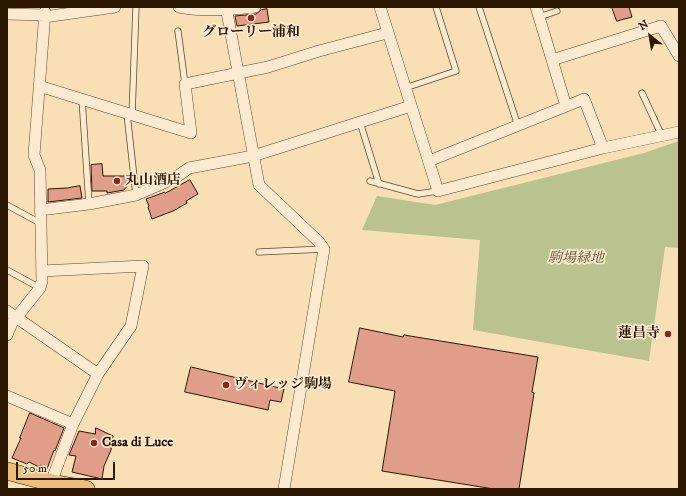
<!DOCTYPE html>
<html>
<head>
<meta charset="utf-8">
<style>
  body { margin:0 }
  #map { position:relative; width:686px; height:496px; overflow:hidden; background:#f9dfb5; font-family:"IM FELL DW Pica",serif }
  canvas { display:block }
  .frame { position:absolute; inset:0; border:8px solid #2b1600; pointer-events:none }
  .north { position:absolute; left:630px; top:16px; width:40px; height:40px; -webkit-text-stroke:3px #fbeacf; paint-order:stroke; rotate:329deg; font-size:11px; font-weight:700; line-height:16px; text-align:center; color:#2b1600 }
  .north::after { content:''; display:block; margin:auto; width:14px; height:18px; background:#2b1600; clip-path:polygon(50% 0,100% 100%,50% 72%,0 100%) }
  .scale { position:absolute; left:16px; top:462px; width:99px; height:18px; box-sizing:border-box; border:2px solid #2b1600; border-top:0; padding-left:5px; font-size:12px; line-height:14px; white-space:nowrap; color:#2b1600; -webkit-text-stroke:3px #fbeacf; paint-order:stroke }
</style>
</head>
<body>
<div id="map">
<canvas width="686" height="496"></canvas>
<div class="frame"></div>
<div class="north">N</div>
<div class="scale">50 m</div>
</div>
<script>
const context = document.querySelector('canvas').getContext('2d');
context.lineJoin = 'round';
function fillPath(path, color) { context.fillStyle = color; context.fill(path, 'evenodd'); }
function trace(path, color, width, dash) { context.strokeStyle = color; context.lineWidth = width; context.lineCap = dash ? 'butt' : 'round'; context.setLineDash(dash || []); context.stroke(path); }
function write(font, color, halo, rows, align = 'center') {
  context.font = font + ' "IM FELL DW Pica","Noto Serif JP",serif'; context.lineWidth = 3.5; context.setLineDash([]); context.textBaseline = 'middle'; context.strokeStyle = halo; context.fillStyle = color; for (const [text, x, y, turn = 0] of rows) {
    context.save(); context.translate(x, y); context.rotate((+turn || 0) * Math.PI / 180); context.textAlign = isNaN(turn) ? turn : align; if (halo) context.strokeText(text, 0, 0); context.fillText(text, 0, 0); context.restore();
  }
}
fillPath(new Path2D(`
  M679 141V248L665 247 649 361 473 330 480 240 362 230 377 196 435 205 644 153Z`), '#bac290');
const building = new Path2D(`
  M612 7H629L632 17 617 21Z
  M267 9 269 22 237 26 235 16 256 14 261 10Z
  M102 164 103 176H127L128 185 124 190 107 193V191H92L91 165Z
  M190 180 198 194 186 201 187 203 173 211 152 219 148 207 149 206 146 199 165 192V193Z
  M80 186 82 198 48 202V189L67 188Z
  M360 328 403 337 404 335 538 357 532 392 534 393 519 489H494L382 471 395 391 349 382Z
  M191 367 284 389 281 402 270 400 268 410 185 392Z
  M30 413 64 428 55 451 54 450 47 469 40 465 39 467 29 462 27 464 12 458 21 438H20Z
  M96 428 113 436 111 450 104 466 102 479 72 472 76 456 69 455 79 431 95 434Z`);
fillPath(building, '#e09d89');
trace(building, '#2b1600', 1);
const lane = new Path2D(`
  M479 7 518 126
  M539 17 557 11
  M178 31 185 84
  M405 88 456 71 436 7
  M642 93 662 136
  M82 99 89 204
  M127 114 136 195
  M132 115 136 7
  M360 122 379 184
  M370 181 418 194 438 191
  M7 205 40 223
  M259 252 324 249
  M7 270 40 288`);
const street = new Path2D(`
  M179 7C204 12 230 10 255 7
  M226 7 259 185 319 242 324 249 284 489
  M380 7 438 191 603 148 679 132
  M536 7 566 106
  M7 14 45 15
  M44 17 115 7
  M552 60 661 26 679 56
  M39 86 191 133 185 84 268 67 319 51 387 33
  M429 161 584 99 603 148
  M40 210 89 204 136 195 175 178 189 168 253 156 411 106
  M42 271 143 266 131 326 98 374 73 424 49 488
  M7 311 98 374
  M7 335 12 323 40 288 42 281 40 170 34 155 45 12
  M7 396 73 424`);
const primary = new Path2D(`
  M7 471 52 483 86 489`);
trace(lane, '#5e482d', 7);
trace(street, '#5e482d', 12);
trace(primary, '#2b1600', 18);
trace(lane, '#fbeacf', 5.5);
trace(street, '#fbeacf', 11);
trace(primary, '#ecc07a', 17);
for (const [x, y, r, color] of [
  [251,18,4,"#8f2418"],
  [117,181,4,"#8f2418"],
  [668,334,4,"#8f2418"],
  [226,385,4,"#8f2418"],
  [94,443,4,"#8f2418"]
]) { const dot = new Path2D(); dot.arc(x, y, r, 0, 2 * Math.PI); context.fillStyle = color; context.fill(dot); trace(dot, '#fbeacf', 1.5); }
write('bold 14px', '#2b1600', '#fbeacf', [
  ["グローリー浦和",251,33,"center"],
  ["丸山酒店",125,181],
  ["蓮昌寺",660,334,"right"],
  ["ヴィレッジ駒場",234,385],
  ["Casa di Luce",102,443]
], 'left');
write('italic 14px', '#5d5232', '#fbeacf', [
  ["駒場緑地",576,259]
]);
</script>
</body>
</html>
